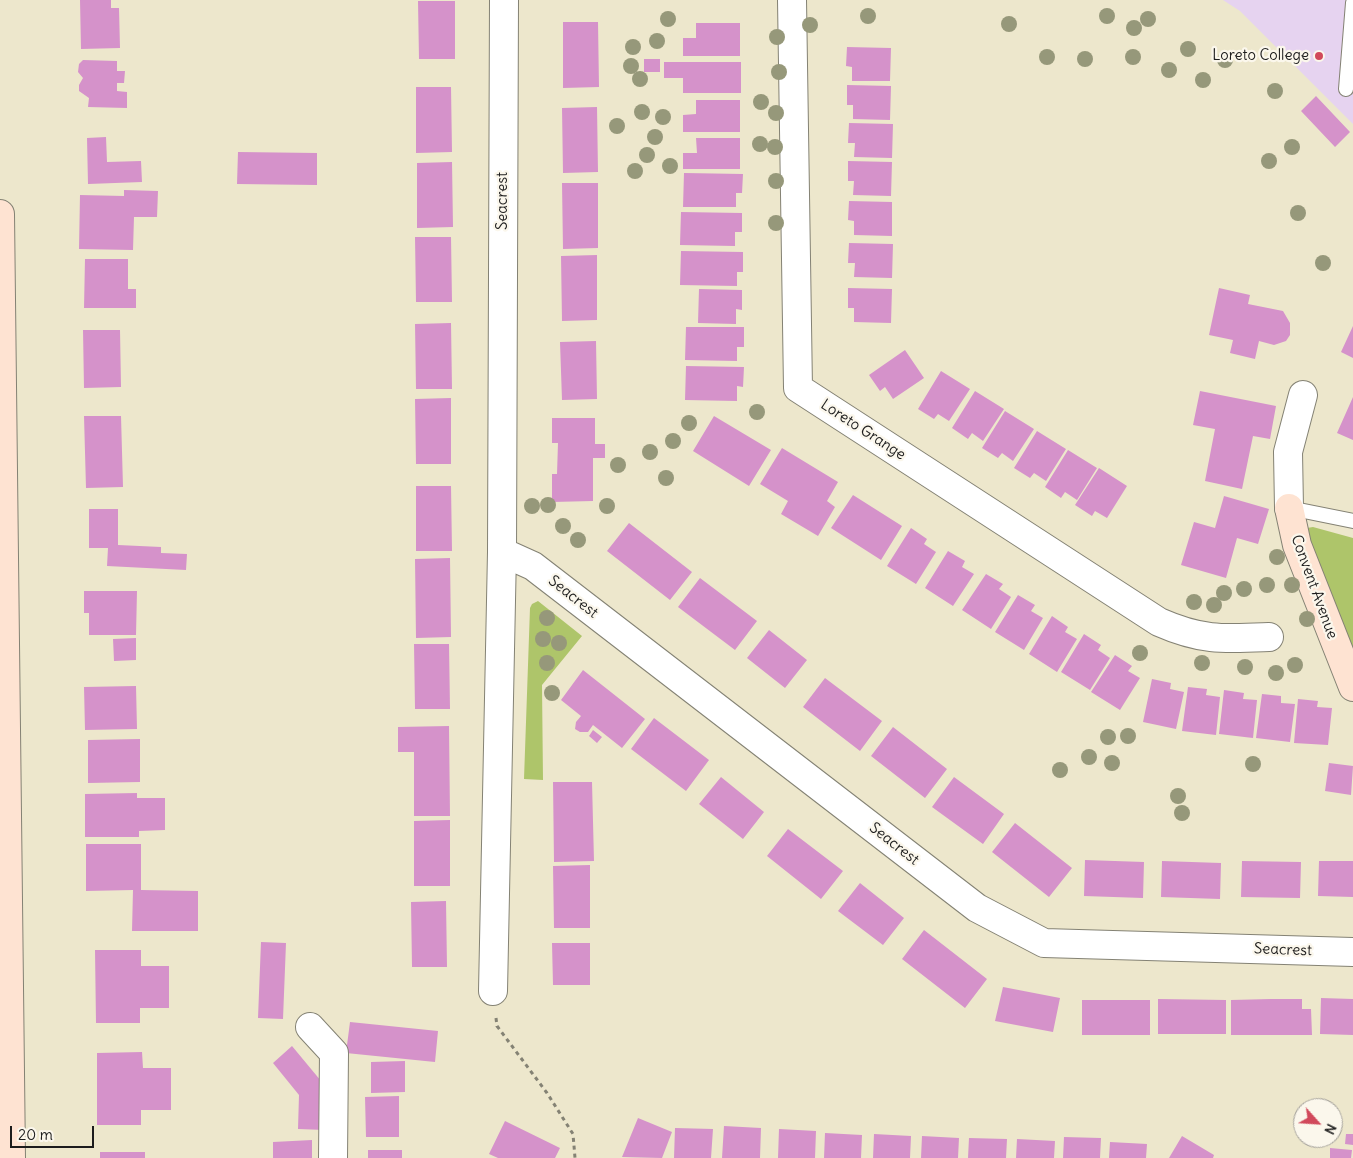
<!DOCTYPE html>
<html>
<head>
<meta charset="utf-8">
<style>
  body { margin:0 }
  #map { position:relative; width:1353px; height:1158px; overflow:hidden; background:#ede7cc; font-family:Delius,sans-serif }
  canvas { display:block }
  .north { position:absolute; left:1293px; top:1098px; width:50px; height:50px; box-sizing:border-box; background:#fbf7ec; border:1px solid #a29f99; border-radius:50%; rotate:116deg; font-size:14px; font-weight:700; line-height:20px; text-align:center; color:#1c1c1c }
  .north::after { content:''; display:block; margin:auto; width:18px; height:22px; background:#d1495b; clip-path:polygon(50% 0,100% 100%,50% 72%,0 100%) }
  .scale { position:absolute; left:10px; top:1126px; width:84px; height:22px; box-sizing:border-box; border:2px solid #1c1c1c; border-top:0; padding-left:6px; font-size:15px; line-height:18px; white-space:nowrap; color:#1c1c1c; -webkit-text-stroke:4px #fbf7ec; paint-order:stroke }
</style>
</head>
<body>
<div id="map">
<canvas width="1353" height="1158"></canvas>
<div class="north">N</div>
<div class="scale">20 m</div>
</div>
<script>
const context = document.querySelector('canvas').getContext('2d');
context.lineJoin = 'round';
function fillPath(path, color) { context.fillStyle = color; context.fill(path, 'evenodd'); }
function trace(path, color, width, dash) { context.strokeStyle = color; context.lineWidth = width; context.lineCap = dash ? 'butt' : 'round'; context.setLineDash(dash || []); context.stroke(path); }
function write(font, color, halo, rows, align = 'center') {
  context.font = font + ' Delius,sans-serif'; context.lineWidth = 4.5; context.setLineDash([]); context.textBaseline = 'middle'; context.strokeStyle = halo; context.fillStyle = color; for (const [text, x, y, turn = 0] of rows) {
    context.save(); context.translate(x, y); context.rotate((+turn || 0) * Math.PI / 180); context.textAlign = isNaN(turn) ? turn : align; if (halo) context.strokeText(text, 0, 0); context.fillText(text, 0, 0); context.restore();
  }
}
fillPath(new Path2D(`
  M1223 0H1353V124L1240 11Z`), '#e6d3f0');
fillPath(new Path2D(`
  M1313 527 1353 538V657L1305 534 1307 528Z
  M538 601 582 636 542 685 543 780 524 779 530 608 532 604Z`), '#aec56a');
fillPath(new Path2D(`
  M80 0H111V8H119L120 48 81 49Z
  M418 1H455V59H419Z
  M563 22H598L599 87 563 88Z
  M696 23H740V56H683V38H696Z
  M847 47 891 48 890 81H852V67L846 66Z
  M644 59H660V72H644Z
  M83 60 117 61V71H125L124 83H117V91L127 92V108L88 107 89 98 79 91V85L83 78 78 72 79 64Z
  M664 62H741V93H683V78H664Z
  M847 85 891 86 890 120 853 119V105H847Z
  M416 87H451L452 152 416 153Z
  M1316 96 1350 132 1335 147 1301 111Z
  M696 100H740V132H683V115L696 114Z
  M597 107 598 172 563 173 562 108Z
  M849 123 893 124 892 158 854 157 855 143H848Z
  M106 137 107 162 141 161 142 182 88 184 87 138Z
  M696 138H740V169H683V153H697Z
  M238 152 317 153V185L237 184Z
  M848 161 892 162 891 196 853 195 854 181H848Z
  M452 162 453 227 417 228V163Z
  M684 173 743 174 742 193H736V207H683Z
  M562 183H598V248L563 249Z
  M124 190 158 191 157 217H134L133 250 79 249 80 195 124 196Z
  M849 201 892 202V236L854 235V221L848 220Z
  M681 212 742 213V232H735V246L680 245Z
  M415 237H451L452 302H416Z
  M849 243 893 244 892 278 854 277 855 263H848Z
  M681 251 743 252V272H737V286L680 285Z
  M597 255V320L562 321 561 256Z
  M85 259H128V289H136V308H84Z
  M848 288 892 289 891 323 854 322V308H848Z
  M1219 288 1250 295 1248 304 1283 311 1290 323V335L1286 341 1274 345 1259 341 1255 359 1230 353 1233 340 1209 335Z
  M699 289 742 290V310L736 309V324L698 323Z
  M451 323 452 389H416L415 324Z
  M1353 326V358L1341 352Z
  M686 327H744V347H737V361L685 360Z
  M83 330H120L121 387 84 388Z
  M596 341 597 399 562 400 560 342Z
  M905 350 924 378 893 399 885 387 880 391 869 375Z
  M686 366 744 367 743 387 737 386V401L685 400Z
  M941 371 970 389 949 421 938 414 934 419 918 409Z
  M975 391 1004 409 983 441 972 433 968 439 952 428Z
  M1200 391 1276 406 1270 439 1253 436 1242 489 1205 481 1215 429 1193 425Z
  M1353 397V440L1337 433Z
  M451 398V464H416L415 399Z
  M1005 411 1034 429 1013 461 1002 453 998 458 982 448Z
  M84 416H121L123 487 86 488Z
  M714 416 771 450 749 486 693 451Z
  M552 418H595V444H605V458H593V501L552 502V474H557L558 443H552Z
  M1037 431 1066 449 1046 481 1034 473 1030 478 1014 468Z
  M782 448 838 482 827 501 835 507 818 536 781 514 788 501 760 484Z
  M1068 450 1097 468 1077 500 1065 492 1061 498 1045 487Z
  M1099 468 1127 486 1107 518 1095 511 1092 516 1075 505Z
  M416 486H451L452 551H416Z
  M853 495 902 526 881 560 831 528Z
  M1224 496 1269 509 1258 544 1237 538 1226 578 1181 565 1194 522 1215 528Z
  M89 509H118V545L161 547V553L187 554 186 570 107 566 108 548H89Z
  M629 523 692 572 670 600 607 551Z
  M911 528 927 539 924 544 936 552 916 584 887 566Z
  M948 551 965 561 962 567 974 574 953 606 925 588Z
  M450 558 451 637 416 638 415 559Z
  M986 574 1003 584 999 589 1011 597 991 629 962 610Z
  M700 578 757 621 735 650 678 607Z
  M84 591H137L136 635H89V613H84Z
  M1018 595 1035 605 1031 611 1043 618 1024 650 995 632Z
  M1052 616 1068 627 1065 632 1077 639 1057 672 1029 654Z
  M769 630 807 660 785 688 747 658Z
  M1084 634 1101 645 1098 650 1110 658 1090 690 1061 672Z
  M136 638V660L114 661 113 639Z
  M414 644H449L450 709H415Z
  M1115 655 1132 666 1128 671 1140 678 1120 710 1091 692Z
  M583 670 645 719 622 748 593 725 588 732H580L575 729 576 722 581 716 561 700Z
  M825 678 882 721 860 751 803 707Z
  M1152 679 1171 683 1170 689 1184 692 1176 729 1143 722Z
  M136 686 137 729 85 730 84 687Z
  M1188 687 1207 689 1206 695 1220 697 1216 735 1182 731Z
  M1224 690 1244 693 1243 699 1257 700 1253 738 1219 734Z
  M1262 694 1281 696V703L1295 704 1290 742 1256 738Z
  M1298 699 1318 701 1317 707 1332 708 1328 745 1294 743Z
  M654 718 709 760 686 791 631 749Z
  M449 726 450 816H414V752H398V727Z
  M893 727 947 769 925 798 871 756Z
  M593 730 602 737 597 743 589 736Z
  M140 739V782L88 783V740Z
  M1329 763 1353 766 1351 795 1325 791Z
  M721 777 764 812 743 839 699 804Z
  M954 777 1004 814 983 844 932 807Z
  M553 782H592L594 861 554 862Z
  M137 793V798H165V830L139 831V837H85V794Z
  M450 820V886H414V821Z
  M1015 823 1072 868 1049 897 992 852Z
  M788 829 843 871 821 899 767 856Z
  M86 844H141V890L198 891V931H132L133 890 86 891Z
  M1085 860 1144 862 1143 898 1084 896Z
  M1162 861 1221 863 1220 899 1161 897Z
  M1242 861 1301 862 1300 898 1241 897Z
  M1319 861H1353V897L1318 896Z
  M590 865V928H554L553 866Z
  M860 883 904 918 883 945 838 911Z
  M446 901 447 967H412L411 902Z
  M924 930 987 979 965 1008 902 959Z
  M261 942 286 943 283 1019 258 1018Z
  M552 943H590V985H553Z
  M95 950H141V966H169V1008H140V1023H96Z
  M1003 987 1060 998 1053 1032 995 1021Z
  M1321 998 1353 999V1035L1320 1034Z
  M1158 999 1226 1000V1034H1158Z
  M1271 999H1302V1009H1311L1312 1035H1231V1000Z
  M1082 1000H1150V1035H1082Z
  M350 1022 438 1031 435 1062 346 1053Z
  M292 1046 326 1087 325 1130 298 1129 299 1095 273 1063Z
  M142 1052 143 1068H171V1110H141V1125H97V1053Z
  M405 1061V1092L371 1093V1062Z
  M399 1096V1137H366L365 1097Z
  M638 1118 672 1132 662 1158 622 1157Z
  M505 1121 560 1148 555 1158H498L489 1154Z
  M724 1126 761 1128 760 1158H722Z
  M675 1128 713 1129 711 1158H674Z
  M779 1129 816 1131 815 1158H778Z
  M825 1133 862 1135 861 1158H824Z
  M874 1134 911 1136 910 1158H873Z
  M1346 1134H1353V1145L1345 1144Z
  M922 1136 959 1138 958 1158H921Z
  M1182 1136 1214 1155 1213 1158H1169Z
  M1064 1137 1101 1138 1100 1158H1063Z
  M969 1138 1007 1139 1006 1158H968Z
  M1017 1139 1055 1141 1054 1158H1016Z
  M312 1140V1158H273V1142Z
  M1110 1142 1147 1144 1146 1158H1109Z
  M1330 1148 1352 1150 1351 1158H1330Z
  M368 1150H402V1158H368Z
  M100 1152H145V1158H100Z`), '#d592ca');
const lane = new Path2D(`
  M1346 89 1353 3
  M1289 508 1353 521`);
const street = new Path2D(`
  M504 0 502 552 533 566 977 908 1044 943 1353 952
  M792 0 798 388 1159 622C1202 641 1224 639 1269 637
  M1289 508 1288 452 1303 395
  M493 991 502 552
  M310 1027 334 1053 333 1158`);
const secondary = new Path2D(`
  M0 214 11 1158
  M1289 508 1297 545 1353 687`);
trace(lane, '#848274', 16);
trace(street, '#848274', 30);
trace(secondary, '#848274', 30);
trace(new Path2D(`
  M496 1018 497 1026 547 1093 573 1134 575 1158`), '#848274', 3, [4, 4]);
trace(lane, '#fff', 14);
trace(street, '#fff', 28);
trace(secondary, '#fee3d2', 28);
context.fillStyle = '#96987a';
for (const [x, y] of [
  [868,16],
  [1107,16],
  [668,19],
  [1148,19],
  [1009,24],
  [810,25],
  [1134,28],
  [777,37],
  [657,41],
  [633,47],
  [1188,49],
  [1047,57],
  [1133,57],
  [1085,59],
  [1225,60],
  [631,66],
  [1169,70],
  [779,72],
  [640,79],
  [1203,80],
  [1275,91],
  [761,102],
  [642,112],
  [776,113],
  [663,117],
  [617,126],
  [655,137],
  [760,144],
  [775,147],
  [1292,147],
  [647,155],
  [1269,161],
  [670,166],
  [635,171],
  [776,181],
  [1298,213],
  [776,223],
  [1323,263],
  [757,412],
  [689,423],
  [673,441],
  [650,452],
  [618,465],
  [666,478],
  [548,505],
  [532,506],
  [607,506],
  [563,526],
  [578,540],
  [1277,557],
  [1267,585],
  [1292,585],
  [1244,589],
  [1224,593],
  [1194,602],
  [1214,605],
  [547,618],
  [1307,619],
  [543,639],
  [559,643],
  [1140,653],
  [547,663],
  [1202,663],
  [1295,665],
  [1245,667],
  [1276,673],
  [552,693],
  [1128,736],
  [1108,737],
  [1089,757],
  [1112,763],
  [1253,764],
  [1060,770],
  [1178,796],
  [1182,813]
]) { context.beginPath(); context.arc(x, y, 8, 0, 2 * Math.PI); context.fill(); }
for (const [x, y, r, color] of [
  [1319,56,5,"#d1495b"]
]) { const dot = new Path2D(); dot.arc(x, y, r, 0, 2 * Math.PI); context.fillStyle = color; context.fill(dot); trace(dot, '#fbf7ec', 2); }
write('15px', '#1c1c1c', '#fbf7ec', [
  ["Loreto College",1309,56]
], 'right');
write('15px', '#1c1c1c', '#fbf7ec', [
  ["Seacrest",503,201,-90],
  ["Loreto Grange",863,430,33],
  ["Convent Avenue",1314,587,70],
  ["Seacrest",573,597,38],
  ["Seacrest",894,844,38],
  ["Seacrest",1283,950,2]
]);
</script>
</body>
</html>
